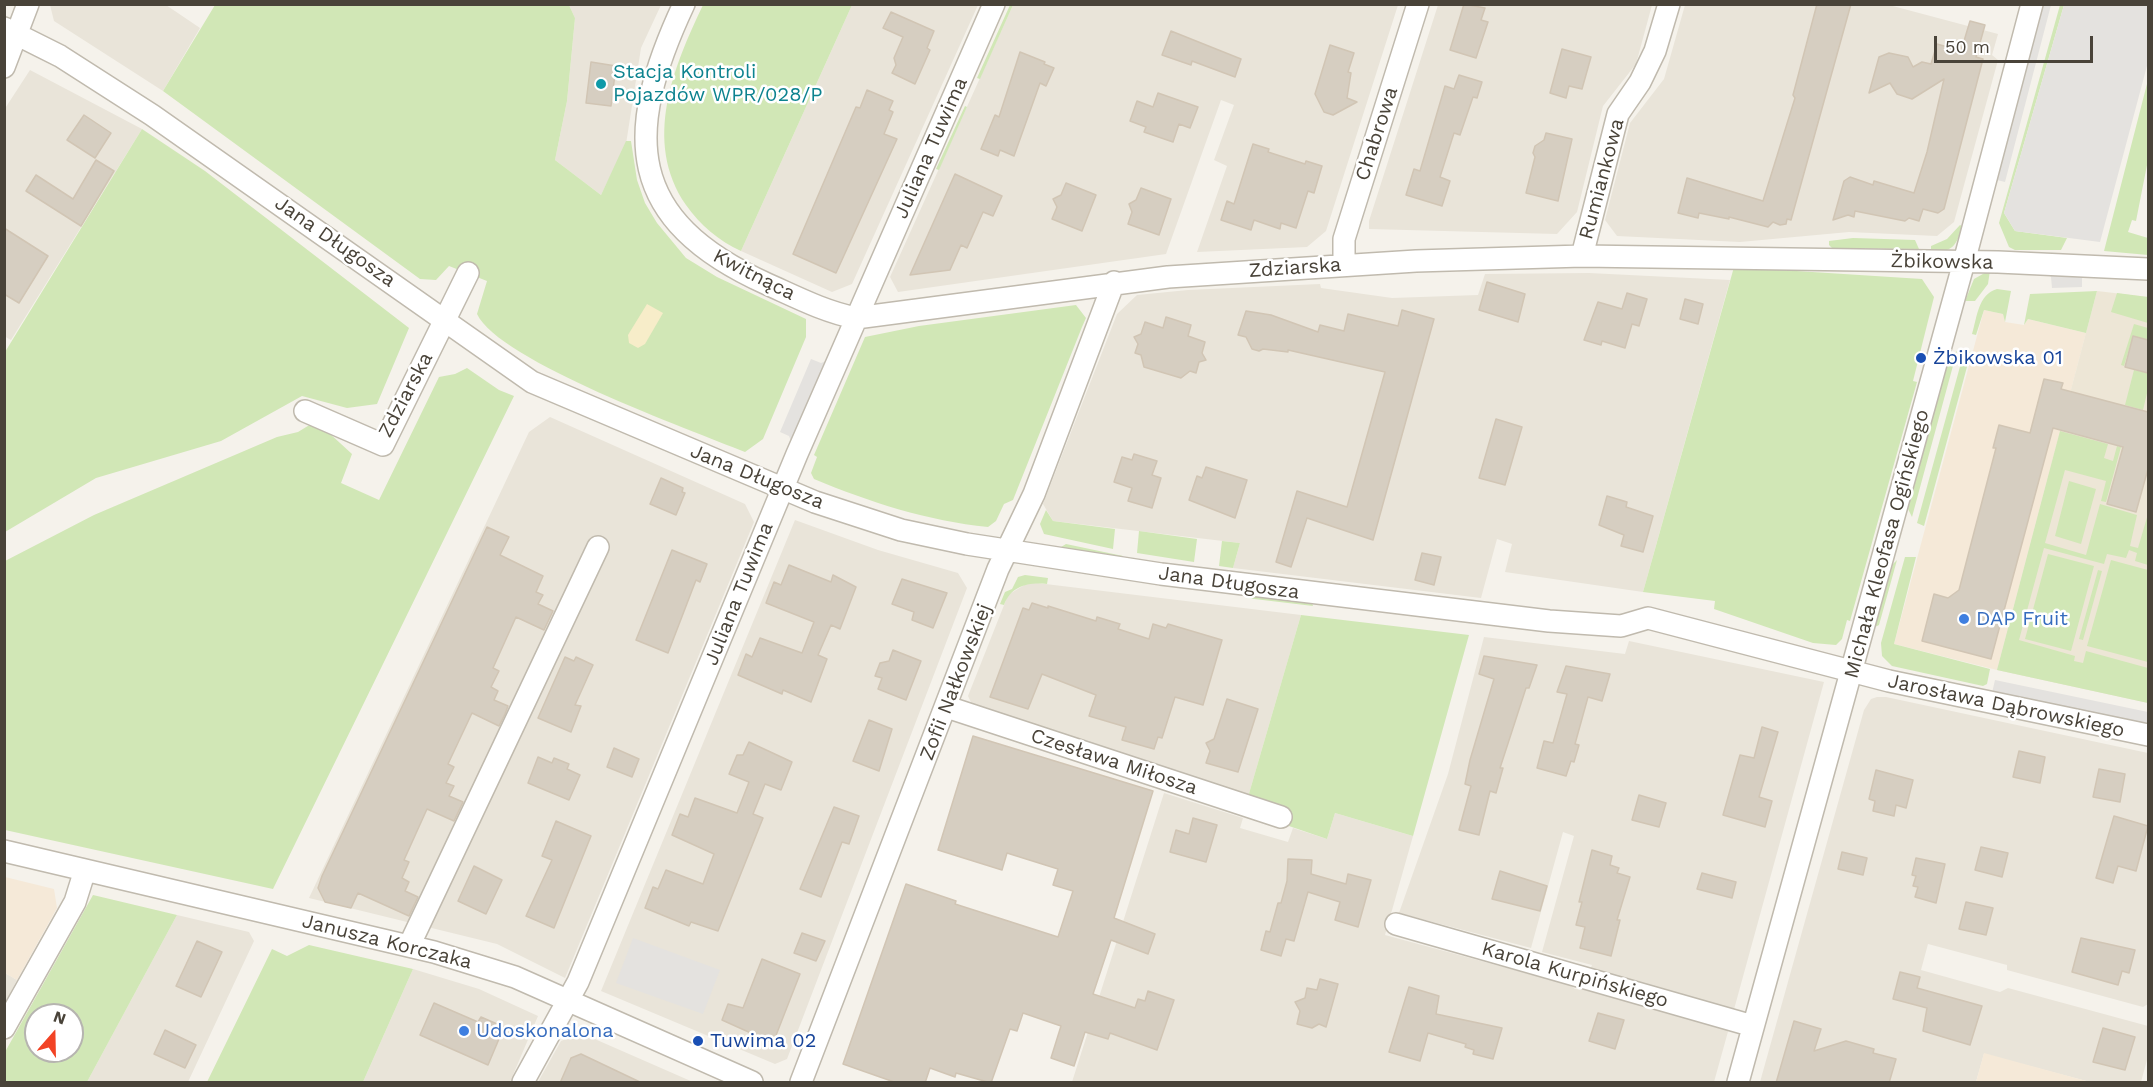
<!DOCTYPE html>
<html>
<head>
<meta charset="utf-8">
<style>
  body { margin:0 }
  #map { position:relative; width:2153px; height:1087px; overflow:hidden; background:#f5f2eb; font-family:"Work Sans",sans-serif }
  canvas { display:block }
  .frame { position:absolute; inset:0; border:6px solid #494339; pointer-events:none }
  .north { position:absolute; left:24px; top:1003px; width:60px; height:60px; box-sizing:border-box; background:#fff; border:2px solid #b6b4b0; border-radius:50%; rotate:20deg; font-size:16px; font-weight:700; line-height:24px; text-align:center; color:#494339 }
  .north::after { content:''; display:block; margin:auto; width:21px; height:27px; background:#f24325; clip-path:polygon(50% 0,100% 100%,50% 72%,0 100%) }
  .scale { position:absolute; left:1934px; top:36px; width:159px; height:27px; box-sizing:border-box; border:3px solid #494339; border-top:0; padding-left:8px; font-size:18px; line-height:21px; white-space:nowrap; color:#494339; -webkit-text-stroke:4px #fff; paint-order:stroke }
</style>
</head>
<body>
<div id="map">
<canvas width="2153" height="1087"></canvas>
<div class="frame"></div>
<div class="north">N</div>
<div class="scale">50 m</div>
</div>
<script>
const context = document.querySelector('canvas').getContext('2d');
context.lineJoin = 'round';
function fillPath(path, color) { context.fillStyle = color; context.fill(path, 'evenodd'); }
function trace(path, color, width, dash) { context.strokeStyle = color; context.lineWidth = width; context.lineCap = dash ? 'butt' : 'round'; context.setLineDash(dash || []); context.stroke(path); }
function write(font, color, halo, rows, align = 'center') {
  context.font = font + ' "Work Sans",sans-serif'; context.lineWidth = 5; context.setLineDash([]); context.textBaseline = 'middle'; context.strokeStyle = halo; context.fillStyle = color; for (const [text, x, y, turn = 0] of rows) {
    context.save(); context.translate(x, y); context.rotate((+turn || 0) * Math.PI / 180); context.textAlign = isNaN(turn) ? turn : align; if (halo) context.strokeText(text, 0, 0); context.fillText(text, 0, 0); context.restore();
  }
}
fillPath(new Path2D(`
  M50 5H166L200 28 163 91 54 21Z
  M569 5H661L641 48 626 144 601 195 555 160 567 101 575 18Z
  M852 5H978L852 284 832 292 741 251Z
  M1013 5H1398L1326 231 1307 247 1197 252 1227 166 1214 160 1234 105 1221 100 1166 254 898 292 890 277Z
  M1438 5H1652L1636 64 1603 106 1577 212 1557 234 1369 229V221Z
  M1685 5H1889L1998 34 1992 55 1998 60 1954 222 1937 236 1849 232 1740 242 1617 236 1605 220 1630 123 1664 79Z
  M30 70 142 129 11 340 4 336V110Z
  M1589 273 1730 280 1643 592 1505 572 1512 544 1497 539 1481 598 1233 568 1240 543 1053 521 1043 504 1117 314 1137 295 1188 290 1320 284 1321 288 1392 298 1478 295 1485 274Z
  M550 417 745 504 754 522 565 978 497 944 309 898 529 432Z
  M795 520 878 550 958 573 967 588 787 1059 775 1064 601 991Z
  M1029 582 1301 615 1248 797 974 709 968 696 1008 595Z
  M1484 637 1625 654 1629 641 1824 682 1733 1013 1590 970 1592 965 1542 952 1574 836 1563 832 1531 948 1399 913 1448 774Z
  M1877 697H1886L2148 753V1004L2143 1007 2007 970V965L1928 944 1921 970 2000 992 2008 988 2148 1026V1056L2141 1082H2090L1984 1054 1976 1082H1760L1864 710 1871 699Z
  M1164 793 1243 818 1240 828 1288 842 1293 828 1327 839 1335 813 1413 836 1385 935 1570 985 1575 989 1594 991 1729 1028 1714 1082H1072Z
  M177 915 249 932 254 941 188 1082H87Z
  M413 969 479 989 538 1016 510 1082H363Z
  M5 973 17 980 5 1003Z
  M581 1033 693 1082H538L561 1041Z`), '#e9e4d9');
fillPath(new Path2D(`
  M1984 310 2003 314 2005 322 2024 325 2028 319 2086 333 1997 670 1894 644Z
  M5 877 54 889 57 908 17 980 5 973Z
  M1984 1053 2090 1082H1976Z`), '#f5e9d8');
fillPath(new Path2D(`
  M2097 291 2148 297V703L1997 670Z`), '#ede6d6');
fillPath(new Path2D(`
  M215 5H569L575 18 567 101 555 160 601 195 626 141H631L637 180 645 203 657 223 686 258 717 277 806 319V337L763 439 745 452C691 430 499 361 477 314L487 281 449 266 436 280 420 279 163 91Z
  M703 5H852L741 251C719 241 700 225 686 205 642 141 674 66 703 5Z
  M1010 5H1013L980 79 977 78Z
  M2060 5H2064L2004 213 2015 231 2067 238 2061 250H2015L2009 247 1999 223Z
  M2148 80V160L2136 221 2132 220 2128 232 2148 238V255L2104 251Z
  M965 106 967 107 939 170 936 169Z
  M142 129 205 171 409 328 377 404 347 408 302 396 221 441 96 478 5 532V352Z
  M1960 225 1962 226C1957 246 1952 252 1931 253V246L1947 239Z
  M1853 238 1915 240 1919 249 1832 248 1829 245V241Z
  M1734 267 1922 279 1934 297 1913 381 1917 382 1850 621 1847 620 1842 639 1836 645 1813 643 1714 609 1715 601 1643 592Z
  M1990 270 1988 284 1975 301H1965L1974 279Z
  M1997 289 2011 291 2005 322 2003 314 1984 310 1976 335 1972 334C1977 318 1978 294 1997 289Z
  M2097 291 2086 333 2028 319 2024 325 2030 294Z
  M2117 293 2148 297V323L2111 312Z
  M1076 305 1086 318 1082 327 1013 500 1004 504 996 521 988 527C928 521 869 502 814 479L811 473 817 457 814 455 865 337 919 326Z
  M2134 324 2148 328V340L2133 336 2124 366 2121 365Z
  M1957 351 1912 517 1908 509 1949 358Z
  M1967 351 1971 352 1924 526 1917 523 1964 352Z
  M467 368 499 390 514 396 273 889 5 830V561L94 515 277 437 298 432 316 421 352 454 341 483 379 500 439 377 455 374Z
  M2134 370 2148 373V389L2143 410 2125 405Z
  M2060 431 2108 444 2104 458 2113 461 2117 446 2121 447 2106 502 2101 501 2106 481 2065 470 2045 543 2086 555 2100 504 2137 515 2130 546 2138 548 2148 514V565L2135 561 2137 553 2129 550 2126 558 2107 554 2104 564 2044 548 2019 640 2075 656 2074 661 2083 663 2086 651 2148 668V703L1997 670Z
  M2069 481 2096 489 2081 544 2055 536Z
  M1046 510 1053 521 1115 529 1113 549 1044 534 1040 524Z
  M1139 531 1197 539 1194 562 1137 553Z
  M1222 541 1240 543 1233 568 1219 566Z
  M1066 544 1123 556 1119 558 1061 547Z
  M2048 554 2094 566 2071 651 2025 639Z
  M1905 557H1916L1894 644 1990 669 1987 684 1983 686 1892 666 1882 656 1881 643Z
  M1897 560 1879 625 1875 627 1893 564Z
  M2111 560 2148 570V662L2087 646Z
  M2098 570 2102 571 2083 640 2079 639Z
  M1025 575 1048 578 1047 584C1028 582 1011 586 1004 605L1000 604 1005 592 1012 589 1018 577Z
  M1250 596 1312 603 1313 606 1246 598Z
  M1301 615 1469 635 1413 836 1335 813 1327 839 1286 825 1290 810 1248 797Z
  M93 895 177 915 87 1082H5V1052ZM36 1015H72V1051H36Z
  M309 945 413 969 363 1082H207L272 949 287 956Z`), '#d1e7b6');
fillPath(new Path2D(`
  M647 304 663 313 645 344 638 348 629 343 628 335Z`), '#f7edc9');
fillPath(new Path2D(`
  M2043 5H2051L2005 182 1997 180Z
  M2064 5H2148V62L2100 242 2015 231 2004 213Z
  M2047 273 2082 275V287L2052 288 2051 277Z
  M811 359 821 363 826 361 791 441 789 436 780 432Z
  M1995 680 2148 712V726L1992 693Z
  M633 938 720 970 703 1014 616 983Z`), '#e4e2df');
const building = new Path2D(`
  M1464 4 1485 8 1481 20 1488 22 1476 58 1450 50Z
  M1817 4H1851L1791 220 1787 219 1786 224 1780 225 1773 222 1768 227 1729 217V219L1699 213 1698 218 1678 213 1687 178 1763 201 1795 98 1793 95Z
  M891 12 934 31 927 48 930 50 915 84 892 73 896 65 894 58 903 37 883 28Z
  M1970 21 1985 25 1976 57 1983 59 1944 209 1938 213 1923 209 1919 221 1909 218 1905 221 1855 211 1854 217 1848 215 1833 220 1844 181 1850 177 1873 185 1874 181 1914 193 1927 152 1944 79 1912 99 1897 94 1890 83 1869 93 1879 57 1889 53 1908 57 1913 67 1922 62 1931 64 1937 44 1961 51Z
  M1171 31 1241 59 1235 77 1192 61 1191 65 1162 55Z
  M1330 45 1354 53 1348 72 1351 73 1347 98 1357 102 1333 115 1324 112 1315 94Z
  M1562 49 1591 57 1582 89 1569 86 1566 98 1550 93Z
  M1020 52 1045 62 1044 64 1054 68 1046 86 1040 83 1014 156 1000 150 998 156 981 149 995 115 999 117Z
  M591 62 616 66 611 106 586 103Z
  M1459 75 1482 82 1477 98 1473 97 1460 135 1454 133 1440 177 1450 181 1442 206 1406 195 1414 169 1420 171 1445 86 1454 89Z
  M867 90 893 101 889 110 893 112 884 134 897 139 836 273 793 254 856 107 860 108Z
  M1158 93 1198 107 1190 128 1179 124 1173 142 1144 132 1146 127 1130 121 1137 101 1153 107Z
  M84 115 111 133 95 158 67 140Z
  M1546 133 1572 139 1558 201 1526 193 1535 157 1533 153 1535 146 1544 140Z
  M1253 144 1269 149 1268 152 1305 164 1306 161 1322 166 1314 193 1308 191 1296 228 1281 223 1280 229 1254 220 1251 230 1221 220 1227 201 1234 204Z
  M96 160 114 171 81 226 26 191 36 175 73 199Z
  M955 174 1002 196 993 216 983 212 967 248 961 245 950 270 910 275Z
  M1066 183 1096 195 1082 231 1052 219 1057 207 1053 199 1061 195Z
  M1141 188 1171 199 1159 235 1128 224 1132 212 1129 204 1136 200Z
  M4 228 48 256 19 303 4 294Z
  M1487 282 1525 294 1518 322 1479 310Z
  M1627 293 1647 299 1639 326 1632 324 1625 348 1602 341 1601 345 1584 340 1598 302 1622 309Z
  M1685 299 1703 304 1698 324 1680 319Z
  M1402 310 1434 319 1373 540 1307 518 1291 567 1276 562 1297 491 1347 507 1385 372 1288 350V352L1263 349 1259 351 1252 349 1246 337 1238 335 1246 311 1271 315 1318 332 1320 325 1344 331 1348 314 1398 326Z
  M1166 317 1191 325 1188 336 1205 342 1202 353 1206 360 1199 362 1196 373 1190 371 1181 378 1144 367 1141 355 1135 353 1138 344 1134 337 1141 334 1145 322 1163 328Z
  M2133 336 2148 340V373L2125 367Z
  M2044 379 2063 383 2061 389 2148 412V469L2136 512 2107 504 2123 447 2053 428 1991 659 1922 641 1934 594 1948 598 1959 590 1996 448H1993L1999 425 2030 433Z
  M1496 419 1522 427 1505 485 1479 478Z
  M1134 454 1157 461 1152 475 1161 478 1152 508 1128 501 1132 488 1114 482 1122 457 1132 460Z
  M1206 467 1247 480 1235 518 1189 500 1197 476 1202 478Z
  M661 478 683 488 682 492 685 493 676 515 650 504Z
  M1607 496 1627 502 1626 507 1653 516 1643 552 1621 546 1624 535 1599 525Z
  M487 527 509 537 500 555 543 576 536 592 543 595 538 604 553 611 544 630 516 617 493 668 499 671 491 687 498 691 494 700 508 706 505 714 499 726 472 713 448 764 454 767 446 783 454 786 449 796 463 802 454 821 427 809 404 860 409 862 402 878 409 882 405 891 418 897 409 916 358 893 351 908 325 902 318 888 322 876Z
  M672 550 707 564 700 582 696 580 668 653 636 640Z
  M1422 553 1441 557 1434 585 1415 580Z
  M789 565 831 582 833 575 856 587 840 629 831 625 818 655 827 659 811 702 783 690 782 694 738 675 746 654 752 657 760 638 802 653 814 622 766 603 774 582 781 585Z
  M902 579 947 593 933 628 912 620 914 612 892 604Z
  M1032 603 1048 608V606L1096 621 1097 617 1120 624 1118 629 1149 639 1153 624 1166 628 1168 624 1222 640 1203 705 1175 697 1162 738 1158 737 1154 749 1122 740 1126 727 1089 716 1096 695 1042 674 1028 709 990 697 1023 608 1029 610Z
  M893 650 921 661 906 700 878 689 882 678 875 676 880 663 889 661Z
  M1484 656 1537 665 1529 688H1526L1500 768H1503L1496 793 1490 791 1479 835 1459 830 1471 786 1465 784 1470 760 1494 679 1479 674Z
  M565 657 574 661 576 657 593 665 575 705 581 706 571 732 538 718Z
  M1566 666 1610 674 1602 701 1588 697 1575 744 1579 745 1574 762 1571 761 1566 776 1537 768 1544 741 1553 743 1567 694 1557 692Z
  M1227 699 1258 709 1238 772 1206 763 1210 751 1206 743 1214 739Z
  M869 720 892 729 879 771 853 761Z
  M1762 727 1778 732 1759 797 1772 801 1765 827 1723 815 1740 755 1754 758Z
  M973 736 1153 791 1114 918 1155 934 1148 954 1111 940 1093 994 1135 1008 1138 999 1145 1001 1148 991 1174 1000 1157 1050 1110 1033 1108 1039 1085 1032 1074 1066 1051 1058 1061 1026 1023 1013 1017 1031 1010 1029 991 1083 956 1073 955 1077 930 1068 925 1083H897L843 1064 906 884 956 901 955 904 1058 937 1073 891 1053 885 1058 869 1007 853 1002 870 938 850Z
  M749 742 792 762 781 790 765 784 753 814 763 818 718 931 691 922 689 926 645 908 653 887 658 889 666 870 703 884 714 854 672 835 680 814 688 817 695 798 737 813 749 782 729 774 737 755H743Z
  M614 748 639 759 632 777 607 767Z
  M2019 751 2045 757 2040 783 2013 777Z
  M538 757 552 763 554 758 569 764 567 769 580 775 569 800 528 783Z
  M2099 769 2125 774 2120 802 2093 797Z
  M1876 770 1913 780 1906 808 1896 805 1894 816 1873 811 1875 801 1869 799Z
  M1639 795 1666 803 1659 827 1632 820Z
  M834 807 859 816 849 844 842 842 821 897 800 889Z
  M2114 816 2148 826 2136 871 2118 866 2113 883 2096 878Z
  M1193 818 1217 825 1206 862 1170 852 1176 830 1189 834Z
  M556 821 591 836 554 928 526 916 552 860 542 856Z
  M1981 847 2008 853 2002 877 1975 870Z
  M1592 850 1612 856 1610 865 1619 868 1617 873 1630 877 1617 920H1620L1611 956 1580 948 1585 927 1576 925 1582 902H1579Z
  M1842 852 1867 858 1863 875 1838 869Z
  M1916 858 1945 864 1936 903 1915 897 1918 887 1913 886 1916 876 1912 875Z
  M1288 859 1312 860 1311 874 1346 884 1348 874 1371 880 1358 927 1335 920 1340 902 1308 892 1294 941 1286 939 1281 956 1261 950 1266 931 1270 932 1278 903H1281L1287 881Z
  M474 866 502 880 486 914 458 901Z
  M1500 871 1547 886 1540 911 1492 899Z
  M1702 873 1736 882 1732 898 1697 889Z
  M1966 902 1993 908 1986 935 1959 929Z
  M802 933 825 941 816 961 794 953Z
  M2081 938 2135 950 2129 973 2122 971 2118 985 2072 972Z
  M197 941 222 952 201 997 176 986Z
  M762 959 800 974 773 1043 722 1020 728 1004 743 1008Z
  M1900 972 1920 977 1917 988 1982 1006 1970 1045 1923 1031 1927 1008 1893 999Z
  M1320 979 1338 984 1326 1027 1319 1024 1312 1028 1297 1024 1300 1011 1295 1002 1305 998 1307 988 1317 990Z
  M1409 987 1439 996 1436 1014 1502 1028 1493 1059 1473 1054 1474 1050 1465 1047 1466 1044 1428 1033 1420 1061 1389 1052Z
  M434 1003 478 1022 481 1017 504 1027 488 1065 420 1035Z
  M1598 1013 1624 1020 1615 1049 1589 1041Z
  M1794 1021 1821 1029 1814 1051 1846 1041 1874 1049 1873 1053 1896 1059 1889 1083H1776Z
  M2103 1028 2135 1037 2125 1070 2093 1062Z
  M165 1030 196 1045 185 1068 154 1054Z
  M581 1054 642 1083H560L571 1058Z`);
fillPath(building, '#d6cec1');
trace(building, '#d1c5b4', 1.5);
const minor = new Path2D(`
  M684 4C623 134 625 220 767 284 796 297 825 312 856 318L1168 277 1416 261 1582 256 1998 262 2148 269
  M4 28 60 56 152 115 532 382 815 502 901 530 967 544 1161 574 1549 621 1621 626 1648 618 1889 681 2148 735
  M4 67 28 4
  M1582 256 1618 114 1640 82 1655 51 1669 4
  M1344 264V239L1418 4
  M305 411 383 445 468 273
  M947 707 1281 817
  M4 851 434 952 515 977 752 1082
  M1396 924 1753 1026
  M409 946 598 547
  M4 1028 75 902 85 870
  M523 1082 578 982 797 454 994 4
  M801 1082 998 569 1034 494 1114 282
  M1738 1082 1964 262 2032 4`);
trace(minor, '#c0baae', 24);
trace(minor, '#fff', 21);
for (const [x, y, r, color] of [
  [601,84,6,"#0f9aa8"],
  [1921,358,6,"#1a4fb4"],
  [1964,619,6,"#3f7fe0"],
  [464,1031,6,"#3f7fe0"],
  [698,1041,6,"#1a4fb4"]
]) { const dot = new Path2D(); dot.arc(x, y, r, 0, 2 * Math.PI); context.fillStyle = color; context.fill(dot); trace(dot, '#fff', 2); }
write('20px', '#0d838f', '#fff', [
  ["Stacja Kontroli",613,72],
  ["Pojazdów WPR/028/P",613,95]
], 'left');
write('20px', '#494339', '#fff', [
  ["Chabrowa",1377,134,-72],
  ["Juliana Tuwima",931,148,-66],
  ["Rumiankowa",1602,179,-75],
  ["Jana Długosza",335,242,35],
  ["Żbikowska",1942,262,1],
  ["Zdziarska",1295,268,-4],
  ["Kwitnąca",754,275,27],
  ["Zdziarska",406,395,-62],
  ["Jana Długosza",757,477,22],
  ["Michała Kleofasa Ogińskiego",1887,544,-75],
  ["Jana Długosza",1229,583,8],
  ["Juliana Tuwima",739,594,-68],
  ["Zofii Nałkowskiej",956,682,-69],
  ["Jarosława Dąbrowskiego",2006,706,12],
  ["Czesława Miłosza",1114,762,18],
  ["Janusza Korczaka",387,942,14],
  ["Karola Kurpińskiego",1575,975,16]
]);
write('20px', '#164399', '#fff', [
  ["Żbikowska 01",1933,358],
  ["Tuwima 02",710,1041]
], 'left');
write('20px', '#366cbe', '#fff', [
  ["DAP Fruit",1976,619],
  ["Udoskonalona",476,1031]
], 'left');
</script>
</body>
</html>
